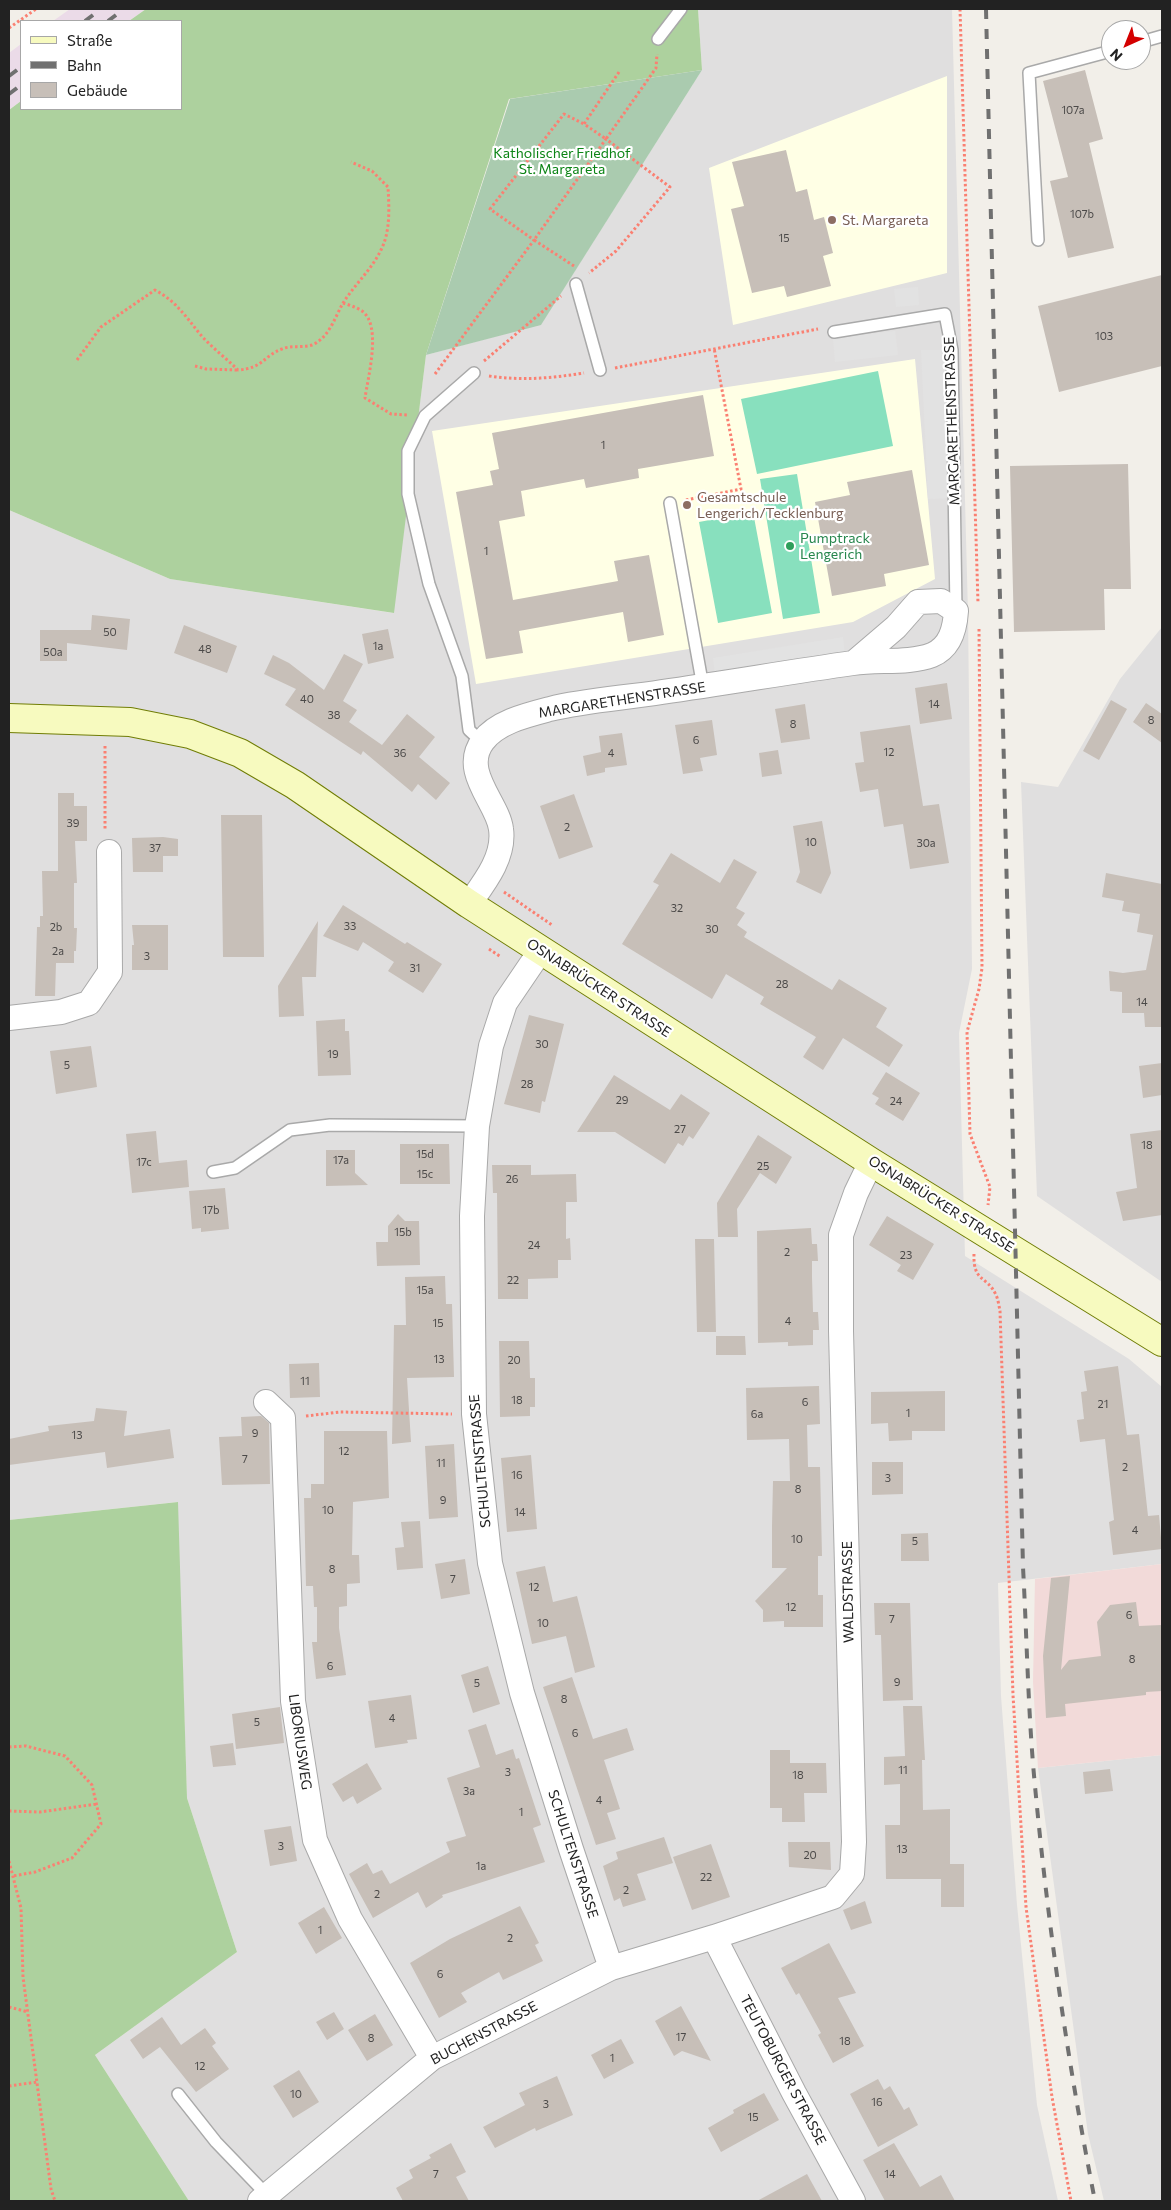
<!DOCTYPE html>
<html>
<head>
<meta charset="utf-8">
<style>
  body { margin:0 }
  #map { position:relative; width:1171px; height:2210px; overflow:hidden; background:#f2efe9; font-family:Commissioner,sans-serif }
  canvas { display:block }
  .frame { position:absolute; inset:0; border:10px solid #222; pointer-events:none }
  .legend { position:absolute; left:20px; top:20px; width:162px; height:90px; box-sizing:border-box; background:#fff; border:1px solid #a7a7a7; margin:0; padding:6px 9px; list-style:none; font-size:15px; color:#222 }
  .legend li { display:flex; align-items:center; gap:10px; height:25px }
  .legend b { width:25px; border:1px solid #a7a7a7 }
  .north { position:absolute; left:1101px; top:20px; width:50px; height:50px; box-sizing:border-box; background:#fff; border:1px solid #a7a7a7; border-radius:50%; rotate:224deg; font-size:14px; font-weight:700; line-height:20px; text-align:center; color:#222 }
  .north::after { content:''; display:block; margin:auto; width:18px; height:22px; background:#d40000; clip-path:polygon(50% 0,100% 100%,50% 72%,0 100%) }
</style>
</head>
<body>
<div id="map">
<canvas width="1171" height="2210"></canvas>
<div class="frame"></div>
<ul class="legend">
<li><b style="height:6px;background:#f7fabf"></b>Straße</li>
<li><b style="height:6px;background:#707070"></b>Bahn</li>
<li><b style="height:14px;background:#c7bfb8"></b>Gebäude</li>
</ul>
<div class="north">N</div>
</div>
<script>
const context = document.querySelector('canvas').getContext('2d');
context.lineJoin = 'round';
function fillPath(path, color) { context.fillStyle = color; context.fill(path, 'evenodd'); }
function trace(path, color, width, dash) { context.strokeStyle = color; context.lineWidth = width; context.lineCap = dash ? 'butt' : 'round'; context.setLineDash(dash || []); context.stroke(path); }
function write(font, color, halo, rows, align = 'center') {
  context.font = font + ' Commissioner,sans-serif'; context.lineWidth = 4.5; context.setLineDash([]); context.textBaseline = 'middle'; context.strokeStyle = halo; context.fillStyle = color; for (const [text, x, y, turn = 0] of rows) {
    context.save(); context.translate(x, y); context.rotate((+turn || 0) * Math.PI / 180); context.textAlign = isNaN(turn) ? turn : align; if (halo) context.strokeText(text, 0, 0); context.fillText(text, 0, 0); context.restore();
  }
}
fillPath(new Path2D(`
  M698 9H952L968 613 972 969 959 1033 965 1256 1129 1359 1162 1387V1564L998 1583 1001 1696 1017 1905 1037 2105 1058 2201H189L95 2055 237 1952 187 1798 177 1502 9 1520V510L170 579 393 613 426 355 541 324 702 70Z
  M1162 627V1282L1037 1196 1021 782 1058 787 1120 679Z
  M1162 1755V2201H1104L1088 2134 1038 1768Z`), '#e0dfdf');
fillPath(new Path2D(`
  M1162 1564V1755L1038 1768 1033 1682 1035 1579Z`), '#f2dad9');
fillPath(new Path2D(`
  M70 9H146L129 21H53Z
  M21 44V101L9 110V53Z`), '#ebdbe8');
fillPath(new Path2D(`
  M947 76V273L733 325 709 168Z
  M915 359 935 579 853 622 476 684 432 431Z`), '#ffffe5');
fillPath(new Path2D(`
  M146 9H698L702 70 509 99 426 355 394 613 170 579 9 510V110L21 101V109H181V21H129Z
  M178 1502 187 1798 237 1952 95 2055 189 2201H9V1520Z`), '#add19e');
fillPath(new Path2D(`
  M702 70 541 325 426 355 510 99Z`), '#aacbaf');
fillPath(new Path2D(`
  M878 371 893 446 757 474 741 399Z
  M797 474 820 613 783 619 760 479Z
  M753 512 772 613 718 623 699 522Z`), '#88e0be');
fillPath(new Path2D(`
  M918 287 919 305 896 307 894 289Z
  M895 331 898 355 835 362 833 338Z
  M921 350H952L955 498 928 499Z
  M843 637 845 655 715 676 713 658Z`), '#e2e2e2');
fillPath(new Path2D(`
  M1085 70 1103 139 1089 143 1114 248 1068 258 1050 181 1068 177 1043 81Z
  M786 150 796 192 807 189 814 220 824 217 833 253 823 256 831 286 787 297 784 286 752 293 731 209 744 206 732 162Z
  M1162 275V366L1059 392 1038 306Z
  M703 395 714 456 638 469 639 478 586 488 584 479 521 491 525 516 499 521 513 600 618 581 614 561 649 555 664 635 628 642 623 612 519 631 523 653 486 659 456 492 493 485 490 471 499 469 492 433Z
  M1128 464 1131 589H1104L1105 630 1014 632 1010 466Z
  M912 470 929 565 884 574 886 586 832 596 815 502 850 495 847 482Z
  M92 615 130 619 127 650 67 643V661H40V630H91Z
  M184 625 237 646 227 673 174 653Z
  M388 629 394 658 368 664 362 634Z
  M344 654 363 664 343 701 357 710 349 722 382 745 407 714 435 737 419 757 450 783 436 800 418 784 412 792 363 751 361 755 285 705 296 689 264 674 273 655 289 663 324 690Z
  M947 683 952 719 920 724 915 688Z
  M1111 700 1127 709 1099 760 1083 751Z
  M1146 703 1162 714V743L1133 722Z
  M805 704 810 739 781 743 775 709Z
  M712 720 717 755 700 758 703 771 683 774 675 725Z
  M910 725 923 806 939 804 949 863 910 869 903 824 884 827 878 789 860 792 855 763 864 762 860 732Z
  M622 733 627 765 605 768V772L587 776 583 756 601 752 599 736Z
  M778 750 782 774 762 777 759 753Z
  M58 793H74V806H87V841H75L77 883H74V928H77L76 951H74V963H56L55 996H35L37 927H40V916H43L42 871H58Z
  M574 794 593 847 559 859 540 806Z
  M221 815H262L264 957H223Z
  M822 821 831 873 821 894 796 882 800 872 793 826Z
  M163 837 178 839V856H163V872H133L132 838Z
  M671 853 720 883 734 859 757 872 736 908 745 913 737 925 747 932 744 937 832 990 839 979 887 1008 876 1027 903 1045 889 1067 843 1038 823 1070 803 1057 816 1037 760 1004 764 997 726 974 712 999 622 944 659 885 653 882Z
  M1106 873 1162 884V1027H1145L1144 1013H1122V992L1110 991 1109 971 1123 973 1146 970 1153 935 1137 932 1140 914 1122 911 1124 901 1102 897Z
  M343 905 405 944 407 942 442 964 423 993 388 971 394 962 363 942 358 951 323 936Z
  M318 921 316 977H302L304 1016 279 1017 278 986Z
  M132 925H168V970H132V945H134Z
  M529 1015 564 1024 545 1102 542 1101 540 1113 504 1104Z
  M345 1019V1031H349L351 1075 318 1076 316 1021Z
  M91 1046 97 1087 56 1094 50 1051Z
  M1162 1063V1095L1143 1098 1139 1066Z
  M886 1072 920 1093 903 1121 875 1104 879 1098 872 1094Z
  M614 1075 670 1110 681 1094 710 1113 693 1139 689 1136 683 1146 678 1143 665 1164 615 1132H577Z
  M1162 1130V1215L1123 1221 1116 1192 1137 1188 1130 1134Z
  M156 1131 159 1163 187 1160 189 1187 132 1193 126 1134Z
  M758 1135 792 1157 776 1184 760 1173 737 1209 738 1237H718L717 1203Z
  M400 1144H449L450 1184H400Z
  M326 1150H355V1173L368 1185 326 1186Z
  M492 1165H531V1175L576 1174 577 1202H566V1239L570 1238 571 1260H558V1278L528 1279V1299H498L497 1193H493Z
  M225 1188 229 1229 201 1232V1228L192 1229 189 1191Z
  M398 1214 405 1221H419L420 1265 377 1266 376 1242H388V1226Z
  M887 1216 934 1244 913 1280 897 1271 901 1265 869 1245Z
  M811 1228 812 1244H817L818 1261H812V1277L813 1312H818L819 1330H813V1345L788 1346V1342L758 1343 757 1231Z
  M695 1239H714L716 1332H697Z
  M445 1276 446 1304H452L454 1377 407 1378 411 1442 392 1444 394 1325H406L405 1277Z
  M716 1336H745L746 1355H716Z
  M499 1341H529L530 1378H535V1407H530V1416L500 1417Z
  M319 1363 320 1397 290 1398 289 1364Z
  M1118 1366 1127 1435 1139 1434 1148 1516 1159 1515 1162 1549 1113 1555 1109 1522 1114 1520 1105 1439 1080 1442 1077 1420 1084 1419 1081 1392 1087 1391 1084 1371Z
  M819 1386 820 1424 807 1425 808 1467H820L822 1556H818V1595H823V1627H784V1621L763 1622V1610L755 1601 787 1568H772V1526L773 1481H790L789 1439 747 1440 746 1388Z
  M945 1391V1431H912V1440L889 1441 888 1423 871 1424V1392Z
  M96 1408 127 1411 124 1436 170 1429 174 1458 107 1468 105 1452 9 1465V1439L49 1431 48 1426 94 1421Z
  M261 1416 269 1423 270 1484 222 1485 219 1437 242 1436 241 1417Z
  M324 1431H387L389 1498 353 1502 352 1555H359L360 1583 347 1584V1606L339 1607V1628L346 1675 316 1679 312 1642H317V1607H314L313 1586H306L304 1498H311V1484H324Z
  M454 1444 458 1517 429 1519 425 1446Z
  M531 1455 537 1529 507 1532 501 1458Z
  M872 1462H903V1494L872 1495Z
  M420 1521 423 1568 397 1570 395 1548 404 1547 401 1522Z
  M928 1533 929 1561H901V1534Z
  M465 1559 470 1594 441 1599 435 1564Z
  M545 1566 553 1602 577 1596 595 1667 575 1673 566 1636 532 1644 516 1572Z
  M1070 1576 1061 1670 1069 1660 1101 1656 1097 1622 1110 1605 1136 1602 1139 1626 1162 1625V1691L1146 1692V1695L1065 1704 1066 1716 1046 1718 1043 1656 1051 1578Z
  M874 1603H910L913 1700 883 1701 881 1635H875Z
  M488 1666 500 1704 473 1713 461 1675Z
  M572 1677 593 1739 627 1728 634 1750 604 1760 620 1809 607 1813 616 1839 596 1845 543 1687Z
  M411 1695 417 1739 407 1740 408 1743 375 1748 368 1701Z
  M903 1706H922L925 1760H922L923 1810 950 1809V1864H964V1907H941V1879H886L885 1825H900V1784L884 1785V1757L905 1756Z
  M280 1707 284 1743 236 1749 232 1714Z
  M486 1724 496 1755 513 1749 516 1759 519 1758 541 1825 533 1828 545 1862 442 1895 443 1897 426 1908 418 1892 373 1918 349 1874 367 1863 373 1874 382 1870 390 1884 450 1852 446 1842 466 1836 447 1778 480 1767 468 1730Z
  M233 1743 236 1765 213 1767 210 1746Z
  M770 1750H790V1763H826L827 1793H804L805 1822H782V1808H770Z
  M367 1763 382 1789 357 1804 353 1796 343 1802 332 1784Z
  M1110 1769 1113 1791 1085 1794 1083 1772Z
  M291 1826 297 1861 270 1866 264 1830Z
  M664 1837 673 1863 637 1874 646 1900 623 1907 620 1898 614 1901 603 1866 618 1859 616 1852Z
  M788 1842H830L831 1870 789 1867Z
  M711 1844 730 1897 692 1910 673 1857Z
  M865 1901 872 1923 851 1930 843 1910Z
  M520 1906 539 1943 535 1945 543 1961 503 1980 499 1972 461 1993 467 2002 439 2018 410 1963 450 1939Z
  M324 1907 342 1938 316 1954 298 1923Z
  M829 1943 856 1993 838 1998 864 2046 833 2063 818 2035 821 2033 799 1993 796 1995 781 1968Z
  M681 2006 711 2061 682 2051 674 2056 655 2021Z
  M334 2012 344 2029 327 2040 316 2022Z
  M375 2014 393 2045 367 2061 348 2030Z
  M162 2017 181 2045 205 2028 216 2043 212 2046 229 2069 196 2092 160 2047 143 2059 130 2040Z
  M621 2039 634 2063 604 2079 591 2055Z
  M299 2070 319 2102 293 2118 273 2086Z
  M557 2076 573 2115 536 2131 535 2128 495 2148 483 2127 525 2105 519 2093Z
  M878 2079 884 2090 890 2086 904 2110 909 2107 918 2125 878 2147 850 2094Z
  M764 2093 779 2120 721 2152 708 2128 734 2113 733 2110Z
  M451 2143 466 2172 456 2177 469 2201H403L396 2188 413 2178 409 2170 431 2158 429 2155Z
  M894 2143 920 2187 941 2175 955 2201H885L863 2160Z
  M807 2174 822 2201H757Z`), '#c7bfb8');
const service = new Path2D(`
  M658 39 681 9
  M1141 42 1162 36
  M1038 240 1029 73 1111 51
  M576 284 600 370
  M834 332 945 314 952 350 956 611
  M474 373 425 416 408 451V494L429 584 462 676 469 730 482 742
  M670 503 703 687
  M213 1172 235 1168 290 1130 330 1125 477 1126
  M178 2094 216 2142 267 2195`);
const minor = new Path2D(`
  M469 904C484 883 505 857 501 829 498 803 460 771 483 741 497 722 527 715 550 709 586 700 625 698 662 692 726 683 789 672 853 663 878 659 908 664 932 655 951 647 955 628 956 611L941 601 918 602 896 627 855 662
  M541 950 505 1003 491 1046 477 1126 472 1216 474 1414 490 1563 522 1693 571 1849 611 1968
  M9 1018 61 1012 89 1003 110 972 109 852
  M266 1402 283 1418 293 1701 315 1840 350 1919 432 2058
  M714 1937 794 2093 853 2201
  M260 2201 432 2058 611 1968 714 1937 833 1897 852 1874 854 1842 841 1331V1235L856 1193 871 1162`);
const secondary = new Path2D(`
  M9 718 130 722 190 734 240 753 295 785 469 904 871 1162 1162 1342`);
trace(service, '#a9a9a9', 14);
trace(minor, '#a9a9a9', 26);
trace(secondary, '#707d05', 30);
trace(new Path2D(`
  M960 9 978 603
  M9 28 36 9
  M619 72 584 124 606 139 656 68 657 54
  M574 266 534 240 606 139 670 187 616 251 589 273
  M343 303C349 305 356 307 362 311 382 325 368 377 365 398L391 414 407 415
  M77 360 101 327 155 290C176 301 186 317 200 334 211 347 226 358 238 370 264 368 263 356 282 349 291 345 303 348 312 345 329 338 335 317 343 303 357 281 377 265 385 240 390 224 389 204 388 187L372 171 351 162
  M484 361 561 296
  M195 366 206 369 238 370
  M615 368 818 329
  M435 374 534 240 490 209 564 114 584 124
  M489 376C522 381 552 378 584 373
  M686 500 741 489 714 348
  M979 629 982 968 979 989 967 1032 970 1134 990 1187 988 1205
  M105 746V830
  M504 892 552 925
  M489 949 501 957
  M974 1254C973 1283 987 1275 996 1295 998 1299 999 1306 1000 1311L1013 1695 1026 1907 1052 2097 1071 2201
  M306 1416 340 1412 452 1414
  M9 1747 26 1746 65 1756 92 1785 101 1824 72 1858 35 1872 13 1876
  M9 1811 40 1812 97 1804
  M9 1861 21 1908 23 1977 51 2189 55 2201
  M9 2007 28 2012
  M9 2086 37 2082`), '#fa8072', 3, [2.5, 2.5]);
trace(service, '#fff', 11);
trace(minor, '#fff', 24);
trace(secondary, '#f7fabf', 28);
trace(new Path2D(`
  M986 9 1023 1567C1027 1640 1028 1714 1035 1786 1048 1926 1068 2064 1095 2201
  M85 21 101 9
  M108 21 124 9
  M9 76 21 67
  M9 94 21 85`), '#707070', 4, [10, 10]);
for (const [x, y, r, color] of [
  [832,220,5,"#8d6e63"],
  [687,505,5,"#8d6e63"],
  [790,546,5,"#2e9e5b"]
]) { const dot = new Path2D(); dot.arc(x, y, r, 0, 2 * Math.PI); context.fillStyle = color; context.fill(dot); trace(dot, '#fff', 2); }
write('11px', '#4b4948', null, [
  ["107a",1073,110],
  ["107b",1082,214],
  ["15",784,238],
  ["103",1104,336],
  ["1",603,445],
  ["1",486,551],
  ["50",110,632],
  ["1a",378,646],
  ["48",205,649],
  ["50a",53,652],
  ["40",307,699],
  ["14",934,704],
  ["38",334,715],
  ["8",1151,720],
  ["8",793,724],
  ["6",696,740],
  ["12",889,752],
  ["36",400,753],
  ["4",611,753],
  ["39",73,823],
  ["2",567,827],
  ["10",811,842],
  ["30a",926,843],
  ["37",155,848],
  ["32",677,908],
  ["33",350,926],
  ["2b",56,927],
  ["30",712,929],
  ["2a",58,951],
  ["3",147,956],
  ["31",415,968],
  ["28",782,984],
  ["14",1142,1002],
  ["30",542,1044],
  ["19",333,1054],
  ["5",67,1065],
  ["28",527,1084],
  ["29",622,1100],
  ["24",896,1101],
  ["27",680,1129],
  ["18",1147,1145],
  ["15d",425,1154],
  ["17a",341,1160],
  ["17c",144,1162],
  ["25",763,1166],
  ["15c",425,1174],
  ["26",512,1179],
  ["17b",211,1210],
  ["15b",403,1232],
  ["24",534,1245],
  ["2",787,1252],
  ["23",906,1255],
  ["22",513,1280],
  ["15a",425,1290],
  ["4",788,1321],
  ["15",438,1323],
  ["13",439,1359],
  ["20",514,1360],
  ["11",305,1381],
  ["18",517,1400],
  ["6",805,1402],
  ["21",1103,1404],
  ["1",908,1413],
  ["6a",757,1414],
  ["9",255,1433],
  ["13",77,1435],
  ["12",344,1451],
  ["7",245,1459],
  ["11",441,1463],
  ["2",1125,1467],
  ["16",517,1475],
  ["3",888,1478],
  ["8",798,1489],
  ["9",443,1500],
  ["10",328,1510],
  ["14",520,1512],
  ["4",1135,1530],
  ["10",797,1539],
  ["5",915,1541],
  ["8",332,1569],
  ["7",453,1579],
  ["12",534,1587],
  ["12",791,1607],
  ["6",1129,1615],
  ["7",892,1619],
  ["10",543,1623],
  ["8",1132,1659],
  ["6",330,1666],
  ["9",897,1682],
  ["5",477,1683],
  ["8",564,1699],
  ["4",392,1718],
  ["5",257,1722],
  ["6",575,1733],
  ["11",903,1770],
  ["3",508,1772],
  ["18",798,1775],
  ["3a",469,1791],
  ["4",599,1800],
  ["1",521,1812],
  ["3",281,1846],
  ["13",902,1849],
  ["20",810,1855],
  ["1a",481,1866],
  ["22",706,1877],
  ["2",626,1890],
  ["2",377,1894],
  ["1",320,1930],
  ["2",510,1938],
  ["6",440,1974],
  ["17",681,2037],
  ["8",371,2038],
  ["18",845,2041],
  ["1",612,2058],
  ["12",200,2066],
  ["10",296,2094],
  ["16",877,2102],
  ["3",546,2104],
  ["15",753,2117],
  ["7",436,2174],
  ["14",890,2174]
]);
write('14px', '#0c8416', '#fff', [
  ["Katholischer Friedhof",562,153],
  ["St. Margareta",562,169]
]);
write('14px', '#785e54', '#fff', [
  ["St. Margareta",842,220],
  ["Gesamtschule",697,497],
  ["Lengerich/Tecklenburg",697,513]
], 'left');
write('14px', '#222', '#fff', [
  ["MARGARETHENSTRASSE",952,421,-92],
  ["MARGARETHENSTRASSE",622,700,-9],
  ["OSNABRÜCKER STRASSE",599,988,33],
  ["OSNABRÜCKER STRASSE",941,1204,32],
  ["SCHULTENSTRASSE",480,1461,-95],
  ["WALDSTRASSE",848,1592,-91],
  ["LIBORIUSWEG",300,1742,82],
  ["SCHULTENSTRASSE",573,1854,72],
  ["BUCHENSTRASSE",484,2033,-28],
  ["TEUTOBURGER STRASSE",783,2070,62]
]);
write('14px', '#27864d', '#fff', [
  ["Pumptrack",800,538],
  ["Lengerich",800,554]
], 'left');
</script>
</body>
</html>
